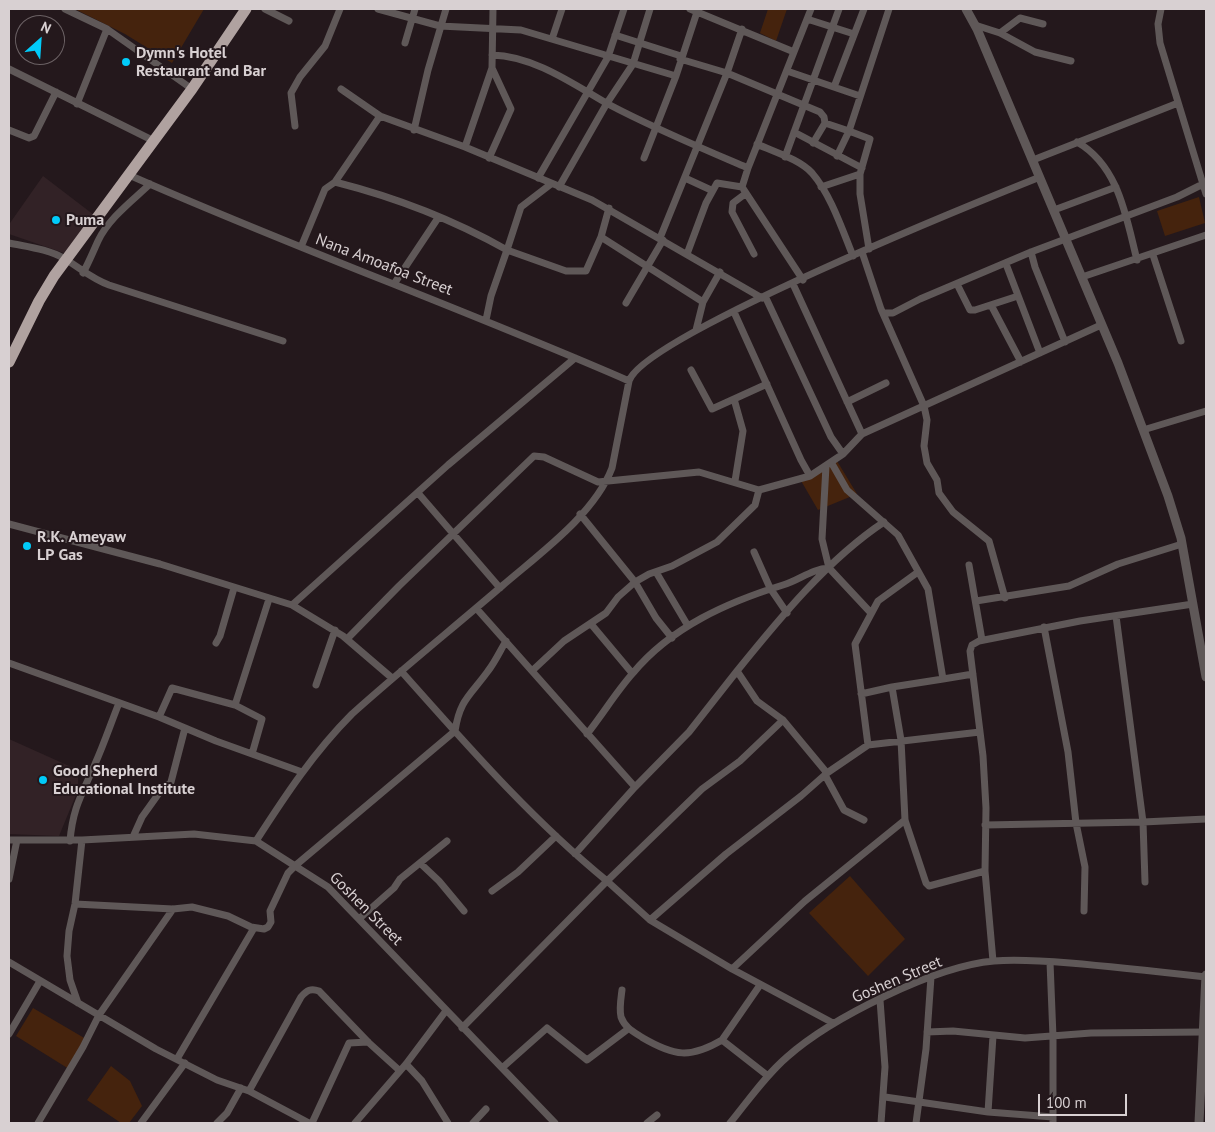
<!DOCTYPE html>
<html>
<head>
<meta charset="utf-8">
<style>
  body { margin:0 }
  #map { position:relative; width:1215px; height:1132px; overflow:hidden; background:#24181c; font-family:"PT Sans",sans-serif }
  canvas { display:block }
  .frame { position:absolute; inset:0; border:10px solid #d8d0d2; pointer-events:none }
  .north { position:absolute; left:15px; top:15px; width:50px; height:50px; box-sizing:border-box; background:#24181c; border:1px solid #6c6265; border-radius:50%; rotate:26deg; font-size:14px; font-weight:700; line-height:20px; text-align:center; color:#d8d0d2 }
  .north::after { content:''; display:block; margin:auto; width:18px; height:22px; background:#01cbf9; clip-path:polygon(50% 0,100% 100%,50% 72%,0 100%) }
  .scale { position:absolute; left:1038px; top:1094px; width:89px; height:22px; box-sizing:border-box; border:2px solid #d8d0d2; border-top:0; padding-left:6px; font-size:15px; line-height:18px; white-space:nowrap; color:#d8d0d2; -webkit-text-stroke:4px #24181c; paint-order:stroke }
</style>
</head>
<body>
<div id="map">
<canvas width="1215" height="1132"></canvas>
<div class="frame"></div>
<div class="north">N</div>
<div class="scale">100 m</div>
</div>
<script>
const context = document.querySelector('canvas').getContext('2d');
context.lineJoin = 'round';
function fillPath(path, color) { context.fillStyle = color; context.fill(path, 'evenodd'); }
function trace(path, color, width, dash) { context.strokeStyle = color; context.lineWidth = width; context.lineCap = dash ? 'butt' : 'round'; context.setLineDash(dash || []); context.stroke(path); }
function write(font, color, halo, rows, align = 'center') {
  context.font = font + ' "PT Sans",sans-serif'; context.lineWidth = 4; context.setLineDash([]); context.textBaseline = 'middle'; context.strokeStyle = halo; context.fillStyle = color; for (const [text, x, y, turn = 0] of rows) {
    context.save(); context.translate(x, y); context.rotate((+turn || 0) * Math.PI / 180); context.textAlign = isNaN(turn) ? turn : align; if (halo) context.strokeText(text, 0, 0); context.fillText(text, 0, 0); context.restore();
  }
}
fillPath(new Path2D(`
  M43 176 94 215 64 253 9 234 10 223Z
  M9 739 78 770V790L59 836 9 834Z`), '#322226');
fillPath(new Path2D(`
  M75 9H204L172 63 125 34Z
  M768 9H787L776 41 760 33Z
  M1199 197 1205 223 1165 236 1157 211Z
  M837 461 857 494 818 510 800 479Z
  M850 876 905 939 868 976 809 913Z
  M33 1008 86 1039 69 1069 16 1036Z
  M111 1066 130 1081 142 1106 129 1123H121L87 1100Z`), '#45230d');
trace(new Path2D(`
  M65 9 107 29 192 89
  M265 9 289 21
  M378 9 440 26 521 30 676 76
  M690 9 794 52
  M1161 9 1158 24 1160 43 1206 194
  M807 19 854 34
  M975 25 1000 33 1035 52 1071 61
  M1000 33 1020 18 1043 24
  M615 35 681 56
  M552 39 562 9
  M405 43 415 9
  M492 55C534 56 573 84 608 104 653 128 701 148 748 168
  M680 59 727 73 820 112 824 117 825 123 849 131 837 156
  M9 69 154 141
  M787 71 860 96
  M834 87 864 9
  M341 89 380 116
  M77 104 107 29
  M295 126 291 93 300 77 325 46 340 9
  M9 130 29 138 34 136 56 92
  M414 130 428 70 446 9
  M794 132 862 168
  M1077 142C1119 166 1126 217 1137 260
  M813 143 825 123
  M757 144C774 152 799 159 812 173 831 195 842 229 853 256
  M465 147 492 68
  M785 157 839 9
  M489 158 511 109 492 68 493 9
  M644 158 676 76 698 9
  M1033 160 1178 103
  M129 175C294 248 464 309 629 381
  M538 178 608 57 624 9
  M685 178 711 190
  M335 182C394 197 454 220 507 250L491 296 486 320
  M551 184 521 207 507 250 566 271H586L601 237 609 208
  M559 187 607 103 633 64 650 9
  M821 187 860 174
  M745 194 733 203 732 212 754 254
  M1054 210 1116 187
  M601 237 703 302
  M660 238 727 73 742 29
  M9 243C28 247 48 249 65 259 80 268 92 279 109 285L283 341
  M301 247 325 189 335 182 380 116 465 147 592 200 762 298
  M869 249 860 194V174L870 139 849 131 889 9
  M862 252 881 309 924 406 927 420 924 446 927 463 937 480 939 493 953 512 989 541 1005 598
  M1031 252 1035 267 1065 342
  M687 254 706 203 717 183 742 187
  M1153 255 1181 341
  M1006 264 1040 353
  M83 273C89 262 93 252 98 241 109 218 132 201 150 184
  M1082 277 1206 235
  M803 280 742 187 748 168 811 9
  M394 284 438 218
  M793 284 862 434
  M957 284 970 310H975L1018 296
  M765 296 831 437 843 454
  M626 303 663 240
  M991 305 1021 362
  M734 312 801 460 810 476
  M884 313H893L920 299 1031 252 1177 197 1203 184
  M696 330 703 302 720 272
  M691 370 712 409 767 384
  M734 399 743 431 735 481
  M847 402 886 383
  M1143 430 1206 411
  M831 462 847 490 898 535 928 589 943 679 892 687 901 740 905 820 926 883 929 886 985 871
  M826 466 822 539 829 568 871 613
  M418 493 500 588
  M580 514 635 582 656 618 672 638
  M9 524 160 564 292 605
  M754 552 770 588 787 613
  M969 565 982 640
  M656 572 688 626
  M918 572 878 601 855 644 868 745 980 732
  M976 601 1069 586 1118 564 1182 544
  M476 608 635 787 575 854
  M1116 616 1143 822 1206 819
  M591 624 632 673
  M1044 627 1068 752 1076 823 1085 867 1084 911
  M347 639 399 586 534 456 544 457 598 482 699 472 759 490 810 476 843 454 862 434 1101 325
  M216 643 220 636 234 588
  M9 663 159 717 216 741 302 772
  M533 670 564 641 606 613 618 597 635 582 649 574 672 566 717 542 755 505 759 490
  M401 671C466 744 531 819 607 881L462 1028
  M392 678 343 636 292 605 448 465 575 358
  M943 679 973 674
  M316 685 335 630
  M861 694 892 687
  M235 705 269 599
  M159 717 172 688 235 705 262 719 252 754
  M783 720 757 701 737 671C779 619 828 559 884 522
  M587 734C603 714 616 692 633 673 671 627 728 602 783 585 800 580 811 569 829 568
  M827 773 801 796 726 854 650 920 732 969 805 901 905 820
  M825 775 844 810 864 820
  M635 787 689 732 737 671
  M985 825 1143 822 1145 882
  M133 837 142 817 162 789 171 782 185 728
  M9 840H82L194 834 256 841 328 887 555 1123
  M70 841C73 806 82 795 95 764 104 744 111 723 119 703
  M256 841C285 796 314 752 352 714 401 670 452 629 502 586 539 554 594 515 612 468L629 381C644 336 980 201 1040 177
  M420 863 439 881 464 911
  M9 879 17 840
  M492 891 518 872 556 836
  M75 904 173 909 192 907 228 916 251 927 264 929 268 927 271 922 270 911 288 873 296 865 455 731C460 699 470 696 488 671 495 662 500 651 506 641
  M359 919 394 888 400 879 447 841
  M650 920 607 881 702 789 740 761 783 720 827 773 868 745
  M993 961 985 871 986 808 983 756 970 651 972 645 979 641 1080 621 1193 604
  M9 962 156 1049 217 1080 249 1091 309 1123
  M1050 962 1053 1037V1123
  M732 969 833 1023
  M760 985 722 1040 768 1076
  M622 990C621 998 619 1009 621 1017 625 1028 634 1032 643 1038 674 1056 690 1059 722 1040
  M880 1000 885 1067 881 1123
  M78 1003 70 980 67 956 69 931 75 904 82 840
  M927 1032 953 1031 1025 1038 1091 1033 1204 1032
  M9 1034 40 981
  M177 1059 254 928
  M406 1064 422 1081 448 1123
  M502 1068 547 1028 587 1060 628 1029
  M249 1091 301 997C307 990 311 988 319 991L368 1042 400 1071
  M885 1097 988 1112 1053 1117
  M988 1112 993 1036
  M38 1123 83 1047 99 1015 173 909
  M141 1123 185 1063
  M217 1123 227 1113 241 1088
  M312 1123 349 1043 368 1042
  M355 1123 406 1064 445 1012
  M473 1123 486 1109
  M647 1123 657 1115
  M730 1123C748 1101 765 1076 787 1057 831 1018 935 966 994 961 1020 959 1045 961 1070 963 1116 967 1161 972 1206 977
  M916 1123 926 1049 931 977`), '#5f5858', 7);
trace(new Path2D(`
  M966 9 977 29 1118 363 1168 496 1181 538 1206 677
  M1199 1123 1206 975`), '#5f5858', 9);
trace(new Path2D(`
  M9 362 39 301 54 276 192 89 246 9`), '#b0a2a0', 11);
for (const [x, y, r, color] of [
  [126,62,5,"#01cbf9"],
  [56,220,5,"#01cbf9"],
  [27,546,5,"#01cbf9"],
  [43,780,5,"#01cbf9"]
]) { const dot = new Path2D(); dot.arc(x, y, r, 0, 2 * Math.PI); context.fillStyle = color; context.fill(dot); trace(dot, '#24181c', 2); }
write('bold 16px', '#d8d0d2', '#24181c', [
  ["Dymn's Hotel",136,53],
  ["Restaurant and Bar",136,71],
  ["Puma",66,220],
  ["R.K. Ameyaw",37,537],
  ["LP Gas",37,555],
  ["Good Shepherd",53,771],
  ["Educational Institute",53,789]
], 'left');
write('16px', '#d8d0d2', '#24181c', [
  ["Nana Amoafoa Street",384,265,21],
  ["Goshen Street",366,909,45],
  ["Goshen Street",897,980,-23]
]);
</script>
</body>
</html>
